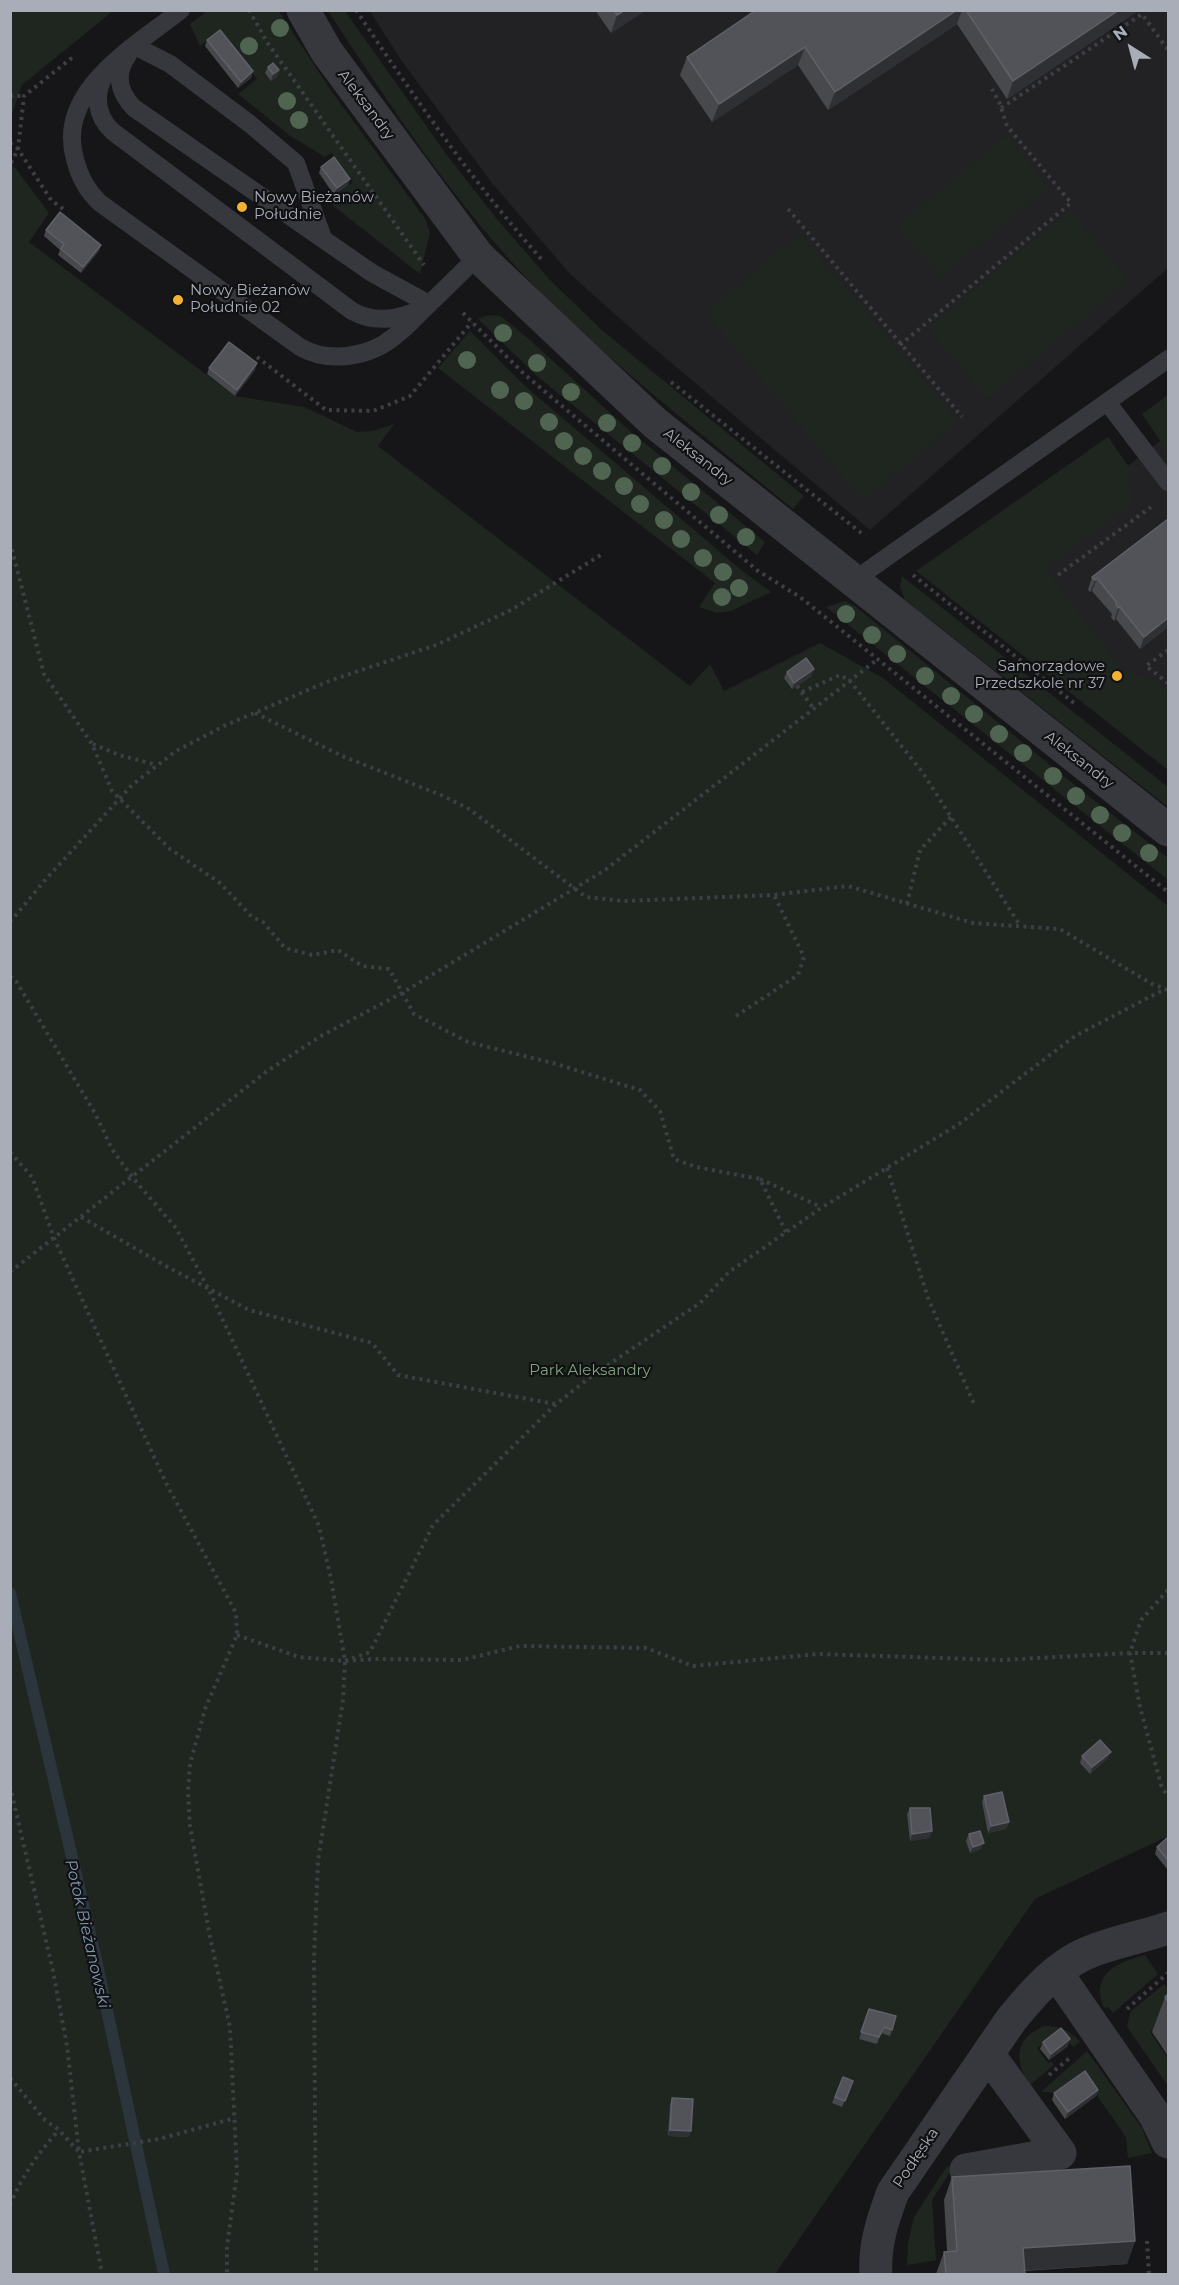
<!DOCTYPE html>
<html>
<head>
<meta charset="utf-8">
<style>
  body { margin:0 }
  #map { position:relative; width:1179px; height:2285px; overflow:hidden; background:#161618; font-family:Montserrat,sans-serif }
  canvas { display:block }
  .frame { position:absolute; inset:0; border:12px solid #a8adb8; pointer-events:none }
  .north { position:absolute; left:1101px; top:18px; width:60px; height:60px; -webkit-text-stroke:4px #111113; paint-order:stroke; rotate:324deg; font-size:16px; font-weight:700; line-height:24px; text-align:center; color:#a8adb8 }
  .north::after { content:''; display:block; margin:auto; width:21px; height:27px; background:#a8adb8; clip-path:polygon(50% 0,100% 100%,50% 72%,0 100%) }
</style>
</head>
<body>
<div id="map">
<canvas width="1179" height="2285"></canvas>
<div class="frame"></div>
<div class="north">N</div>
</div>
<script>
const context = document.querySelector('canvas').getContext('2d');
context.lineJoin = 'round';
function fillPath(path, color) { context.fillStyle = color; context.fill(path, 'evenodd'); }
function trace(path, color, width, dash) { context.strokeStyle = color; context.lineWidth = width; context.lineCap = dash ? 'butt' : 'round'; context.setLineDash(dash || []); context.stroke(path); }
function write(font, color, halo, rows, align = 'center') {
  context.font = font + ' Montserrat,sans-serif'; context.lineWidth = 4.5; context.setLineDash([]); context.textBaseline = 'middle'; context.strokeStyle = halo; context.fillStyle = color; for (const [text, x, y, turn = 0] of rows) {
    context.save(); context.translate(x, y); context.rotate((+turn || 0) * Math.PI / 180); context.textAlign = isNaN(turn) ? turn : align; if (halo) context.strokeText(text, 0, 0); context.fillText(text, 0, 0); context.restore();
  }
}
fillPath(new Path2D(`
  M370 11H1168V268L870 530 643 339 570 274 492 183 401 60Z
  M1168 435V757L961 594Z`), '#222225');
fillPath(new Path2D(`
  M11 10 113 11 22 85 11 117Z
  M278 10 332 92 426 220 430 233 420 274 327 201 353 182 332 153 325 157 289 135 238 94 257 79 220 31 200 46 190 24 207 11Z
  M328 11H345L449 158 497 219 549 279 603 331 804 496 793 509C707 438 617 369 538 290 457 207 391 107 328 11Z
  M1006 136 1049 187 940 277 897 226Z
  M10 161 49 213 29 242 235 396 304 407 357 432 373 431 394 424 378 446 690 686 710 664 724 691 820 643 883 678 1168 906V1836L1035 1899 775 2274H11Z
  M1070 210 1128 281 987 398 928 328Z
  M800 234 958 422 863 501 706 312Z
  M488 315 501 316 530 340 629 430 765 542 757 555 537 376 478 319Z
  M470 331 525 386 740 569 771 592 731 611 717 613 699 607 715 583 438 368Z
  M1168 395V445L1161 442 1142 414Z
  M1108 437 1129 467 1132 504 1045 569 1123 671 1154 679 1168 691V770L916 571Z
  M902 576 1168 787V807L905 600 900 587Z
  M845 601 855 606 1076 786 1168 858V880L826 607Z
  M1145 1955 1158 1974 1113 2013 1108 2007 1104 2008C1090 1973 1117 1963 1145 1955Z
  M1164 1984 1168 1990V2019L1150 2032 1168 2058V2086L1127 2027 1130 2012Z
  M1044 2026C1061 2026 1069 2030 1080 2042L1073 2047 1059 2031 1037 2048 1048 2063 1051 2061 1054 2065 1030 2085C1013 2059 1015 2039 1044 2026Z
  M1087 2051 1142 2128 1152 2153 1128 2158 1126 2137 1082 2074 1054 2092H1041Z
  M947 2166 952 2169 932 2200 936 2260 907 2265 908 2243 914 2217Z`), '#1e261f');
trace(new Path2D(`
  M10 1593 95 1955 164 2274`), '#2c353c', 12);
trace(new Path2D(`
  M249 10 267 42 424 265
  M356 10C414 97 474 184 544 262
  M10 96H24
  M1001 108 1142 14 1168 50
  M10 143 18 149 10 165
  M63 209 51 200 18 149 24 96 73 57
  M788 209 962 417
  M463 313 524 374 758 571 800 597 1168 892
  M900 345 1071 203 1007 126 1000 104 992 89
  M257 357 326 410 373 411 410 396 472 322
  M671 382 865 536
  M10 542 44 674 92 744 112 791 170 849 220 883 252 917 263 922 285 948 312 955 338 950 362 966 389 969 414 1014 468 1042 553 1063 640 1090 660 1111 674 1159 696 1167 760 1179 786 1232
  M913 575 1074 703
  M1058 575 1151 507
  M1168 650 1146 666 1168 683
  M797 686 814 709
  M802 692 840 675 850 681 923 773 1019 924
  M255 713 342 756 441 795 469 809 586 897 623 901 774 895 848 886 973 923 1060 929 1152 984 1168 990
  M93 744 119 755 157 765
  M907 904 920 850 951 817
  M10 922 46 879 132 785 176 751 224 726 329 681 436 645 511 610 604 553
  M10 976 16 981 96 1115 112 1149 132 1177 176 1228 208 1288 319 1526 331 1579 345 1661 343 1700 318 1861 314 1960 316 2274
  M736 1016 798 975 804 957 774 895
  M10 1152 32 1177 54 1238 166 1483 236 1613 237 1635 205 1709 190 1764 188 1792 190 1826 210 1937 230 2027 237 2173 227 2246V2274
  M887 1168 928 1298 974 1404
  M760 1179 821 1207
  M81 1217 164 1265 249 1310 372 1343 398 1375 555 1404
  M10 1272 266 1072 319 1037 402 993 605 870 878 659
  M237 1635 299 1657 345 1661 374 1659 462 1660 520 1646 646 1648 693 1666 818 1654 1002 1660 1130 1653 1141 1620 1168 1590
  M1168 1653H1130L1140 1707 1161 1785 1168 1797
  M345 1661 370 1652 433 1525 556 1404 593 1375 700 1303 729 1272 821 1208 959 1124 1075 1036 1165 989
  M10 1786 53 1971 67 2046 79 2152 159 2139 235 2118
  M1127 2009 1168 1973
  M1049 2075 1071 2057
  M10 2078 45 2120 59 2130 79 2152 102 2274
  M10 2205C22 2176 38 2153 59 2130
  M1147 2241 1149 2274`), '#3d3f44', 4, [3, 4.5]);
trace(new Path2D(`
  M181 10C136 46 55 90 75 159 79 176 87 191 100 203L300 347C329 364 370 357 395 336 406 328 416 317 425 308 443 291 461 273 478 256
  M135 46 170 64 250 124 296 163 323 238
  M128 55C115 73 118 92 134 108L372 273 429 304
  M104 76C94 96 96 115 112 131L352 311C373 323 398 320 419 310
  M1107 402 1168 482
  M853 581 1168 359`), '#37383d', 18);
trace(new Path2D(`
  M303 10 327 52 478 256 655 423 1168 830
  M1056 1972 1156 2117 1168 2142
  M966 2170 1060 2153 988 2054
  M876 2274C874 2245 883 2219 893 2192L1011 2020C1030 1997 1049 1974 1075 1959 1101 1944 1140 1938 1168 1928`), '#37383d', 33);
context.fillStyle = '#506452';
for (const [x, y] of [
  [280,28],
  [249,46],
  [287,101],
  [299,120],
  [503,333],
  [467,360],
  [537,363],
  [500,390],
  [571,392],
  [524,401],
  [549,422],
  [607,423],
  [564,441],
  [632,443],
  [583,456],
  [662,466],
  [602,471],
  [624,486],
  [691,492],
  [640,504],
  [719,515],
  [664,520],
  [746,537],
  [681,539],
  [703,558],
  [723,572],
  [739,588],
  [722,597],
  [846,614],
  [872,635],
  [897,654],
  [925,676],
  [951,696],
  [974,714],
  [999,734],
  [1023,753],
  [1053,776],
  [1076,796],
  [1100,815],
  [1122,833],
  [1149,853]
]) { context.beginPath(); context.arc(x, y, 9, 0, 2 * Math.PI); context.fill(); }
fillPath(new Path2D(`
  M595 10H646L611 33Z
  M753 10H1139L1007 99 957 24 828 110 798 65 712 122 680 75 687 57 754 12Z
  M207 40 253 71 251 78 238 88 205 46Z
  M268 67 279 70 277 76 271 81 265 73Z
  M321 167 348 185 334 195 319 173Z
  M46 230 99 251 81 273 58 255 60 250 44 236Z
  M209 368 255 370 235 396 207 374Z
  M1168 519V627L1140 649 1116 619 1114 621 1111 617 1112 614 1092 591 1090 592 1088 590 1092 577Z
  M787 672 812 676 792 689 784 678Z
  M1082 1756 1108 1758 1090 1774 1080 1763Z
  M984 1796 1009 1822 1006 1829 988 1833 982 1802Z
  M910 1808 932 1831 929 1838 910 1841 907 1814Z
  M969 1834 981 1849 970 1853 966 1841Z
  M1168 1837V1870L1155 1854 1157 1847Z
  M1168 1994V2056L1152 2032 1165 1997Z
  M869 2009 896 2016 890 2036 881 2033 877 2044 859 2039Z
  M1043 2042 1068 2046 1049 2060 1040 2049Z
  M843 2077 853 2081 842 2107 832 2103Z
  M1098 2090 1096 2096 1065 2119 1052 2100 1054 2093Z
  M672 2098 689 2137 668 2136 670 2105Z
  M952 2177 1135 2241 1127 2264 1025 2271V2274H936L944 2252 947 2251 944 2200Z`), '#47494d');
fillPath(new Path2D(`
  M625 10H646L611 33 617 15Z
  M957 10H962L957 24 828 110 835 92Z
  M1119 10H1139L1007 99 1013 81Z
  M805 47 798 65 712 122 719 104Z
  M279 70 277 76 271 81 273 74Z
  M253 71 251 78 238 88 241 82Z
  M350 179 348 185 334 195 337 188Z
  M101 245 99 251 81 273 83 267Z
  M257 363 255 370 235 396 237 390Z
  M1097 578 1092 591 1090 592 1095 580Z
  M1120 607 1116 619 1114 621 1118 608Z
  M1168 618V627L1140 649 1144 637Z
  M814 669 812 676 792 689 794 683Z
  M1111 1752 1108 1758 1090 1774 1092 1767Z
  M1009 1822 1006 1829 988 1833 991 1826Z
  M932 1831 929 1838 910 1841 912 1834Z
  M984 1843 981 1849 970 1853 973 1847Z
  M1070 2039 1068 2046 1049 2060 1051 2054Z
  M1098 2090 1096 2096 1065 2119 1068 2112Z
  M670 2130 691 2131 689 2137 668 2136Z
  M1135 2241 1127 2264 1015 2271 1023 2248Z`), '#2f3033');
const building = new Path2D(`
  M614 10H625L617 15Z
  M756 10H957L835 92 805 47 719 104 687 57Z
  M966 10H1119L1013 81Z
  M220 30 253 71 241 82 207 40Z
  M273 63 279 70 273 74 268 67Z
  M334 157 350 179 337 188 321 167Z
  M60 212 101 245 83 267 61 249 64 244 46 230Z
  M229 342 257 363 237 390 209 368Z
  M1168 519V618L1144 637 1120 607 1118 608 1116 604 1117 603 1097 578 1095 580 1092 577Z
  M806 658 814 669 794 683 787 672Z
  M1100 1740 1111 1752 1092 1767 1082 1756Z
  M1002 1792 1009 1822 991 1826 984 1796Z
  M910 1808H930L932 1831 912 1834Z
  M980 1831 984 1843 973 1847 969 1834Z
  M1168 1837V1860L1157 1847Z
  M1168 1994V2002L1165 1997Z
  M869 2009 896 2016 892 2030 884 2027 879 2037 861 2032Z
  M1061 2028 1070 2039 1051 2054 1043 2042Z
  M1085 2071 1098 2090 1068 2112 1054 2093Z
  M843 2077 853 2081 845 2101 835 2097Z
  M672 2098 693 2099 691 2131 670 2130Z
  M1130 2166 1135 2241 1023 2248 1025 2274H946L944 2252 957 2251 952 2177Z`);
fillPath(building, '#525359');
trace(building, '#5f6168', 1.5);
for (const [x, y, r, color] of [
  [242,207,6,"#f2b134"],
  [178,300,6,"#f2b134"],
  [1117,676,6,"#f2b134"]
]) { const dot = new Path2D(); dot.arc(x, y, r, 0, 2 * Math.PI); context.fillStyle = color; context.fill(dot); trace(dot, '#111113', 2); }
write('15px', '#a8adb8', '#111113', [
  ["Aleksandry",366,105,53],
  ["Aleksandry",698,457,38],
  ["Aleksandry",1079,760,38],
  ["Podłęska",916,2158,-56]
]);
write('15px', '#a8adb8', '#111113', [
  ["Nowy Bieżanów",254,198],
  ["Południe",254,215],
  ["Nowy Bieżanów",190,291],
  ["Południe 02",190,308],
  ["Samorządowe",1105,667,"right"],
  ["Przedszkole nr 37",1105,684,"right"]
], 'left');
write('15px', '#7fa381', '#111113', [
  ["Park Aleksandry",590,1371]
]);
write('italic 16px', '#7f9bb3', '#111113', [
  ["Potok Bieżanowski",87,1934,77]
]);
</script>
</body>
</html>
